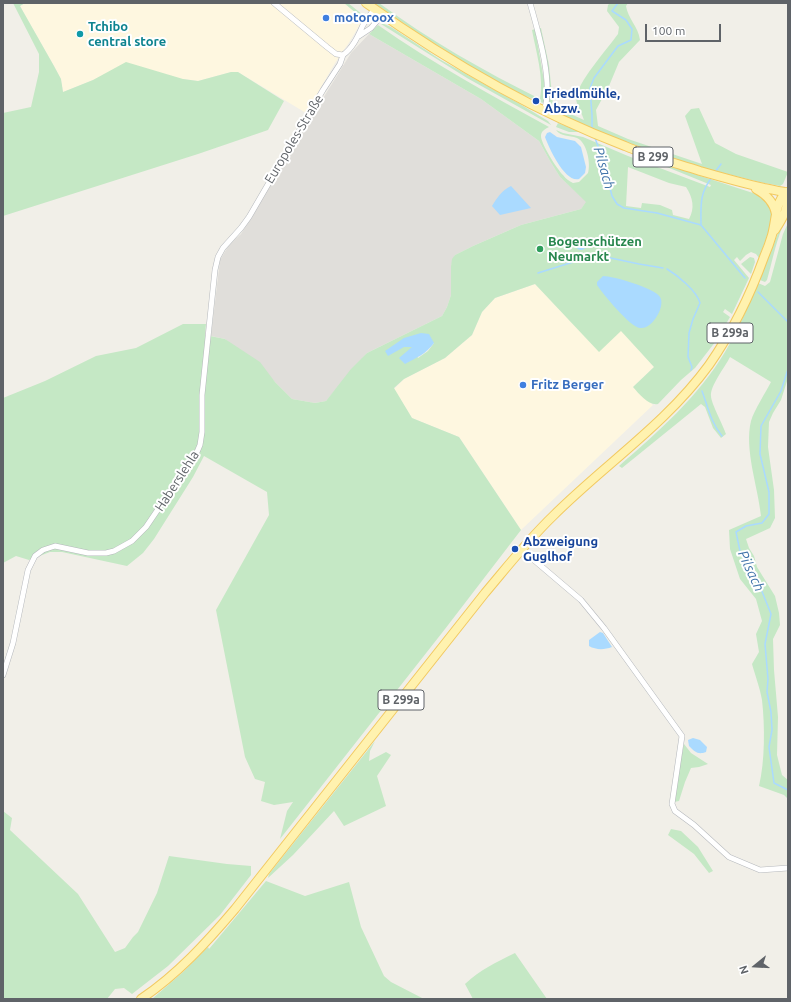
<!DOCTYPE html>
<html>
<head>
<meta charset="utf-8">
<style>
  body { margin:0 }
  #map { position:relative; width:791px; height:1002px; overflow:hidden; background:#f1efe8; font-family:Ubuntu,sans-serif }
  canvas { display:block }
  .frame { position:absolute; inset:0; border:4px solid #5f6368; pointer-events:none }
  .north { position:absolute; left:735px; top:946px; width:40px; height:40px; -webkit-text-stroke:3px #fff; paint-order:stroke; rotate:252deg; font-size:11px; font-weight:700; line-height:16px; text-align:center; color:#5f6368 }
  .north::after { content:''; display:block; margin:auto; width:14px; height:18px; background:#5f6368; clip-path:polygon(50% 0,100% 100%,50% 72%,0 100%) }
  .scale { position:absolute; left:645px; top:24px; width:76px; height:18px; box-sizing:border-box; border:2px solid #5f6368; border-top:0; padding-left:5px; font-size:12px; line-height:14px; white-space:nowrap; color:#5f6368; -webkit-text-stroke:3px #fff; paint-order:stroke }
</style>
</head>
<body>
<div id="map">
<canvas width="791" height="1002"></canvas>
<div class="frame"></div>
<div class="north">N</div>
<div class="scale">100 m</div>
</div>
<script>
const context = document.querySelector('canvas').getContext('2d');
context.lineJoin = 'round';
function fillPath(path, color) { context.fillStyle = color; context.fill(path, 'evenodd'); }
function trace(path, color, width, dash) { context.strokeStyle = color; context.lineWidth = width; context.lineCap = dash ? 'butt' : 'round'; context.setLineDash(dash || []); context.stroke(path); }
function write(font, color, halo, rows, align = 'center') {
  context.font = font + ' Ubuntu,sans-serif'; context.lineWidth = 4; context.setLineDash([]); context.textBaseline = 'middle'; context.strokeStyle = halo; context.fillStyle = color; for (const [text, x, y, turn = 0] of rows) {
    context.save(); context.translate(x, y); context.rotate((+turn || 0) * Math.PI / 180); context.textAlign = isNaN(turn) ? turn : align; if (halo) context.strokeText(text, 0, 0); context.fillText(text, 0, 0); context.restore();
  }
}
fillPath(new Path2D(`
  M25 3H338L340 4 344 3 363 19 350 41 335 63 306 113 238 72H231L198 81 183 79 93 80 63 92 61 79 54 66 20 6Z
  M535 284 599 351 621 330 654 367 633 387 653 405 521 530 459 437 412 418 394 389 404 379 445 358 472 335 482 312 495 298Z`), '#fef7e0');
fillPath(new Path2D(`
  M369 34 481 99 539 141 550 161 560 177 587 202 581 209 521 225 473 246 455 255 451 266V295L447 307 442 316 367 353 326 401 315 403 292 399 275 382 225 339 211 336 220 260 229 245 241 234 250 219 274 177 270 175 306 113 312 116 351 53Z`), '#e0deda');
fillPath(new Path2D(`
  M13 3H25L20 6 54 66 61 79 63 92 93 80 126 62 183 79 198 81 231 72H238L284 101 268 130 198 154 3 216V113L31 107 39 72V54Z
  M344 3H348L363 15V19Z
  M374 3H379C429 40 484 71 540 99 544 77 536 52 532 30L535 29 545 86 544 102 543 103 513 91 497 83 424 37Z
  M610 3H628L626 6C628 19 638 26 640 40L619 62 609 86 596 110 598 126 628 139 702 164 685 116 691 109 699 108 715 143 736 154 788 172 783 184 780 186 759 182 684 163 612 137 551 110 549 104V87L539 28H541L549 65 553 105 555 107 584 120C582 113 577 106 576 99 576 84 608 48 618 34L619 27 607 11 608 5Z
  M381 24H384L391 27 441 60 520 104 548 121 551 125 467 78Z
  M378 25C432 63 491 95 549 127 545 129 541 131 541 136 541 144 557 169 563 175 566 179 569 181 573 183L579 182 588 173C591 164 587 142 577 138 569 135 561 137 556 130L563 133 583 137 628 156 710 187 711 185 662 165H667L756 194C759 196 764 198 767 201 779 215 764 243 759 258L756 254 751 252 746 255 740 261 737 257 734 260 749 278 732 314 725 309 723 312 730 317 716 341 695 368 681 380 658 404C649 406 639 394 633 387L654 367 621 331 599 352 535 284 495 298 482 312 472 335 445 358 404 379 394 388 412 418 459 437 521 530 445 629 280 839 287 811 293 802 274 805 261 801 265 782 255 779 245 757 216 610 269 515 267 492 204 456 193 477 154 539 143 553 127 566 62 552H50L29 560 16 556 3 563V398L45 381 96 356 136 348 183 324H206L205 335 225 339 260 362 275 382 292 399 315 403 326 401 351 369 367 353 442 316 447 307 451 295V266L452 259 455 255 473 246 521 225 581 209 586 202 560 177 550 161 539 141 481 99 369 34ZM628 167 669 183 686 187C693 198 695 208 689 219L673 215 672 210 660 205 642 203 641 208 626 206ZM434 343 428 351 418 358 413 347H404Z
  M558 123 654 161 656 163 579 132H569L556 127Z
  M788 214C788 219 784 223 782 228 775 245 772 263 767 280L765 282 760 280C768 257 776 235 788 214Z
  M788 223V378L781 400 773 413 769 422 768 447 774 490 775 518 770 528 746 539 749 548 754 556 757 567 775 596 779 613 780 625 773 639 774 670 778 717 777 755 782 775 788 780V799L784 795 759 786C765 761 765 726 762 700 760 688 755 675 752 664L759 652 756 634 762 621 756 599 740 579 730 549 729 530 761 516C758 487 744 449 751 421 754 410 766 392 771 382L730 357C725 367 710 386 711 396 711 403 723 425 726 434L721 438 713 428 705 407 701 404 622 468 619 466C658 432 698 397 725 352 738 330 748 306 758 283L765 286 770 282 783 234Z
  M750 257 754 258 755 262 751 274 741 264Z
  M375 741 370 751 369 761 386 752 391 755 377 776 386 806 344 826 334 811 293 855 268 878 269 874Z
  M684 744 691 753 708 764 699 767 691 768 685 782 679 801 674 802 681 758Z
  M3 811 12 818 10 830 78 894 115 952 125 948 133 937 138 932 157 893 169 856 227 864 251 866V875L220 915 168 966 132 994 124 988 115 989 107 999H3Z
  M671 829 681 831 698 847 713 871 709 873 694 854 668 835Z
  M266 881 305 896 349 882 361 927 384 976 391 982 424 999H152L183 972 208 947 209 949Z
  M515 953 547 999H473L465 984C481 969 495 963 515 953Z`), '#c5e8c5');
fillPath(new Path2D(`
  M550 132 557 137 575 141 581 147 586 167 585 173 579 179C565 183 549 148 545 137L547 133Z
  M511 186 531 208 500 215 492 206C497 198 502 190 511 186Z
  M575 244a6 6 0 1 1 12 0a6 6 0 1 1-12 0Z
  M603 276C613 276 655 288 660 297 666 306 652 330 640 328 630 327 603 294 597 285V282Z
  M421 333 429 334 434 343C426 354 416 358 405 364L399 358 412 347H404L388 356 385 351 404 338Z
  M600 632 603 633 612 647C604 650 596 650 589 646V640Z
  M693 738 700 740 707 747 706 752C698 755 695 752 689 746L688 740Z`), '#aadaff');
trace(new Path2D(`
  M593 131 592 126V115L590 88 594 78 618 46 631 40 632 29 626 20 612 11 618 3
  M595 138 603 160 612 196 617 204 624 208 657 213 701 225 745 278
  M715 172 721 164
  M701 225C701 206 699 194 712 177
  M667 269C677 275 697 291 700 303L693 319 689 333 688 357 692 367 691 370
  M538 273 589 257 601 256 639 264 663 268
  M758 292 788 322
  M788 369 781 391 761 426 760 454 769 492V514L762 523 746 526 736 532 740 551 748 569 761 589 771 614 765 644 768 679 767 692 771 712 772 730 769 747 774 783 788 790
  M702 391C708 407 711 423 722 436`), '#aadaff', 1.5);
const minor = new Path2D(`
  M274 3 327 47 336 54 343 55
  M530 3C538 31 554 84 544 111
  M359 36 371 28 382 15
  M521 549 581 600 604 628 682 736 672 804 675 811 694 825 729 857 760 870 788 868
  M3 675 13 643 28 570 35 556 43 550 55 546 88 553H106L114 551 132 541 146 527 197 452 200 445 202 432V395L215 270 218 257 223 248 241 228 249 217 323 90 340 64 343 55C353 48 358 36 363 25 366 20 371 14 374 9`);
const primary = new Path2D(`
  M366 3C446 60 532 111 625 146 649 156 675 163 700 171 721 177 742 183 764 188 772 189 780 192 788 192
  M756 189C767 195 774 202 776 214
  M775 230C783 218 790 206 786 192
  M141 999C178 974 207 942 235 909L485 593C507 567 528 540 553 516 604 465 666 424 709 365 732 332 750 296 764 257 767 250 770 242 772 235 776 221 775 203 786 192`);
trace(minor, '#b5b8bc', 6);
trace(primary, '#f2c960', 10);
trace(minor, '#fff', 5);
trace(primary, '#fff2af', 8);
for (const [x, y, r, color] of [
  [326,18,4,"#3f7fe0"],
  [80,34,4,"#0f9aa8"],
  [536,101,4,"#1a4fb4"],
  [540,249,4,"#2e9e5b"],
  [523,385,4,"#3f7fe0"],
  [515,549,4,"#1a4fb4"]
]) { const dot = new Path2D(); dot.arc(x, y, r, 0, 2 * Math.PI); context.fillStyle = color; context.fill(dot); trace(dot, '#fff', 1.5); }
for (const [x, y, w] of [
  [653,157,40],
  [730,333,46],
  [401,700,46]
]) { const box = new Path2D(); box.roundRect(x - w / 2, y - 10, w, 20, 3); context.fillStyle = '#fff'; context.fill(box); trace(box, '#5f6368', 1); }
write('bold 12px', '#5f6368', null, [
  ["B 299",653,157],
  ["B 299a",730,333],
  ["B 299a",401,700]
]);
write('bold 13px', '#366cbe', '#fff', [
  ["motoroox",334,18],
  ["Fritz Berger",531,385]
], 'left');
write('bold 13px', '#0d838f', '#fff', [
  ["Tchibo",88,27],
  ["central store",88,42]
], 'left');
write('bold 13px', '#164399', '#fff', [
  ["Friedlmühle,",544,94],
  ["Abzw.",544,109],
  ["Abzweigung",523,542],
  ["Guglhof",523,557]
], 'left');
write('13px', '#5f6368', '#fff', [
  ["Europoles-Straße",294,139,-59],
  ["Haberslehla",177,481,-57]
]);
write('bold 13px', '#27864d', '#fff', [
  ["Bogenschützen",548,242],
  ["Neumarkt",548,257]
], 'left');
write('italic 14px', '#4174aa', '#fff', [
  ["Pilsach",604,168,74],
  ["Pilsach",751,571,65]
]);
</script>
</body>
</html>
